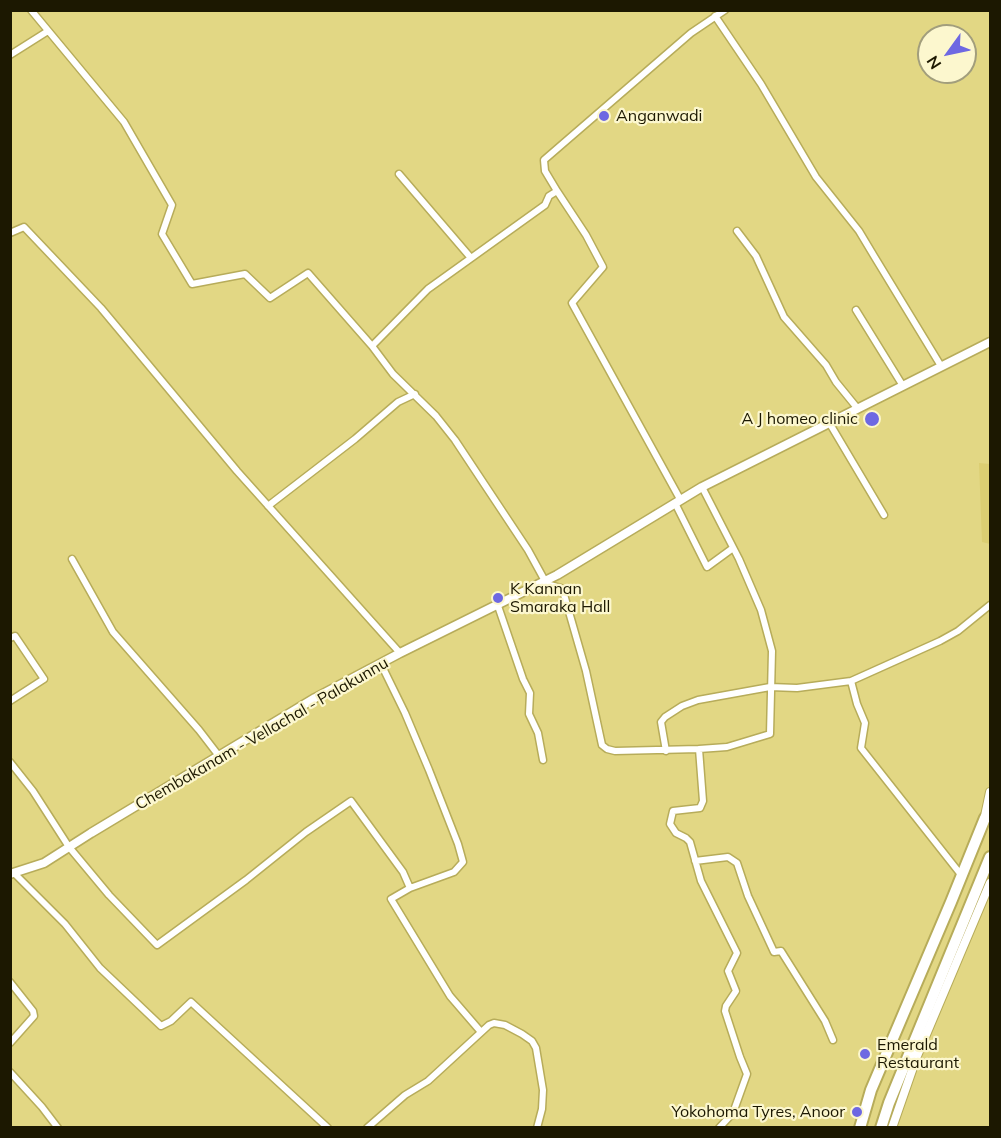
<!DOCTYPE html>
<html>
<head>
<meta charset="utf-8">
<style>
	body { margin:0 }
	#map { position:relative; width:1001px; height:1138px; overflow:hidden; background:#e2d784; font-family:Mulish,sans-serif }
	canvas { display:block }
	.frame { position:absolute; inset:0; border:12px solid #1c1801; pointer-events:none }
	.north { position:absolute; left:917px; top:24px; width:60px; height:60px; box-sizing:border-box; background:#fcf7ce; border:2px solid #a29e7c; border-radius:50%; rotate:237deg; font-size:16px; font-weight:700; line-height:24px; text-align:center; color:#1c1801 }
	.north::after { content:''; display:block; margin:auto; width:21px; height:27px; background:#6e68e2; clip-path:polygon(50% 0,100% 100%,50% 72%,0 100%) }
</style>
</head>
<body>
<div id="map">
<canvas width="1001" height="1138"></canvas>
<div class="frame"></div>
<div class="north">N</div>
</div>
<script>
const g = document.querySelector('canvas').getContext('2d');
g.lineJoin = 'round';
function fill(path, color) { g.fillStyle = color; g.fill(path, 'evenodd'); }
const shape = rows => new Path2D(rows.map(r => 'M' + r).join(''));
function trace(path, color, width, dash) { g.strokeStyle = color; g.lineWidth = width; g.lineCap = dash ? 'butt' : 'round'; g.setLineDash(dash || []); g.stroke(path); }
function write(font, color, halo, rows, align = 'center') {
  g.font = font + ' Mulish,sans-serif'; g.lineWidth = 4.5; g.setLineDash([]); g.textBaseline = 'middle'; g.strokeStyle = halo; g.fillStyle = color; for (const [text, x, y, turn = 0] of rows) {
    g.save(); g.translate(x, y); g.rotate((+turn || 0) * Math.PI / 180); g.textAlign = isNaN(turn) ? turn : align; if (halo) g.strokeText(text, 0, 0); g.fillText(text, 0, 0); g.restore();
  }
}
fill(shape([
	[979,463,990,464,990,544,982,542]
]), '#dbce72');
const minor = shape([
	[31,10,124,122,172,205,162,234,192,284,245,274,270,298,308,273,372,346],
	[715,16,761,84,816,177,859,231,874,256,941,366],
	[10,55,48,31],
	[399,174,471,258],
	[557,191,586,235,603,267,572,303,680,499],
	[737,231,756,256,784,317,826,365,836,382,858,409],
	[10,233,24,227,101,308,237,471,400,653],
	[856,310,903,386],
	[830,424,884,515],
	[702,487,739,559,761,610,772,651,770,734,727,747,699,749,703,801,700,808,673,811,670,824,676,833,686,838,690,842,701,881,737,953,728,971,736,991,726,1006,725,1011,740,1057,747,1074,733,1113,719,1128],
	[675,503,707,567,733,548],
	[268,506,355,439,398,402,415,394],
	[72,559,113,632,199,730,219,756],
	[498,606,523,679,530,693,529,714,538,733,543,760],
	[10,638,15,636,44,679,10,701],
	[381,664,405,713,429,770,458,844,463,862,454,872,410,888],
	[851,681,857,704,865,723,861,748,962,876],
	[699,749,615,751,607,749,602,745,586,671,563,591,561,588,550,585,545,581,528,550,455,440,436,416,393,374,372,346,428,289,545,205,549,196,557,191,545,171,544,160,691,33,725,10],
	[666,751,661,722,665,717,682,706,698,700,770,687,797,688,851,681,940,641,958,631,990,605],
	[10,762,33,791,69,847,109,895,157,945,246,880,306,832,351,801,403,872,410,888,391,899,450,996,481,1032],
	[695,861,728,857,737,863,748,896,774,952,781,951,825,1021,833,1040],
	[14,873,65,924,100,968,161,1026,171,1021,191,1002,328,1128],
	[10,982,33,1011,34,1016,10,1043],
	[10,1072,42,1107,58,1128],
	[367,1128,405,1095,428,1081,489,1025,494,1023,505,1025,522,1034,532,1041,536,1048,543,1090,542,1109,537,1128]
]);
const tertiary = shape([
	[985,816,990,792],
	[892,1128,917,1056,990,883]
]);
const secondary = shape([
	[10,874,44,863,91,833,315,698,400,653,557,575,702,487,990,342]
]);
const trunk = shape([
	[860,1128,871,1090,951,902,985,818,990,812],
	[881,1128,889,1103,990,857]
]);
trace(minor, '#b7ac5a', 9);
trace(tertiary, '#b7ac5a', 10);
trace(secondary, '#b7ac5a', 11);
trace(trunk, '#b7ac5a', 14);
trace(minor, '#fff', 6);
trace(tertiary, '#fff', 8);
trace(secondary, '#fff', 8);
trace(trunk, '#fff', 10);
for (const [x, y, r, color] of [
	[604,116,6,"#6e68e2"],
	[872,419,8,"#6e68e2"],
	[498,598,6,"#6e68e2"],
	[865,1054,6,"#6e68e2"],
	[857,1112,6,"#6e68e2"]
]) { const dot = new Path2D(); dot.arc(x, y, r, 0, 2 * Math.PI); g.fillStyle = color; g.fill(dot); trace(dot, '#fcf7ce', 2); }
write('16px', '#1c1801', '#fcf7ce', [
	["Anganwadi",616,116],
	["A J homeo clinic",858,419,"right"],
	["K Kannan",510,589],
	["Smaraka Hall",510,607],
	["Emerald",877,1045],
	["Restaurant",877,1063],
	["Yokohoma Tyres, Anoor",845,1112,"right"]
], 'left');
write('16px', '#1c1801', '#fcf7ce', [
	["Chembakanam - Vellachal - Palakunnu",262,734,-30]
]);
</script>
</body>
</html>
